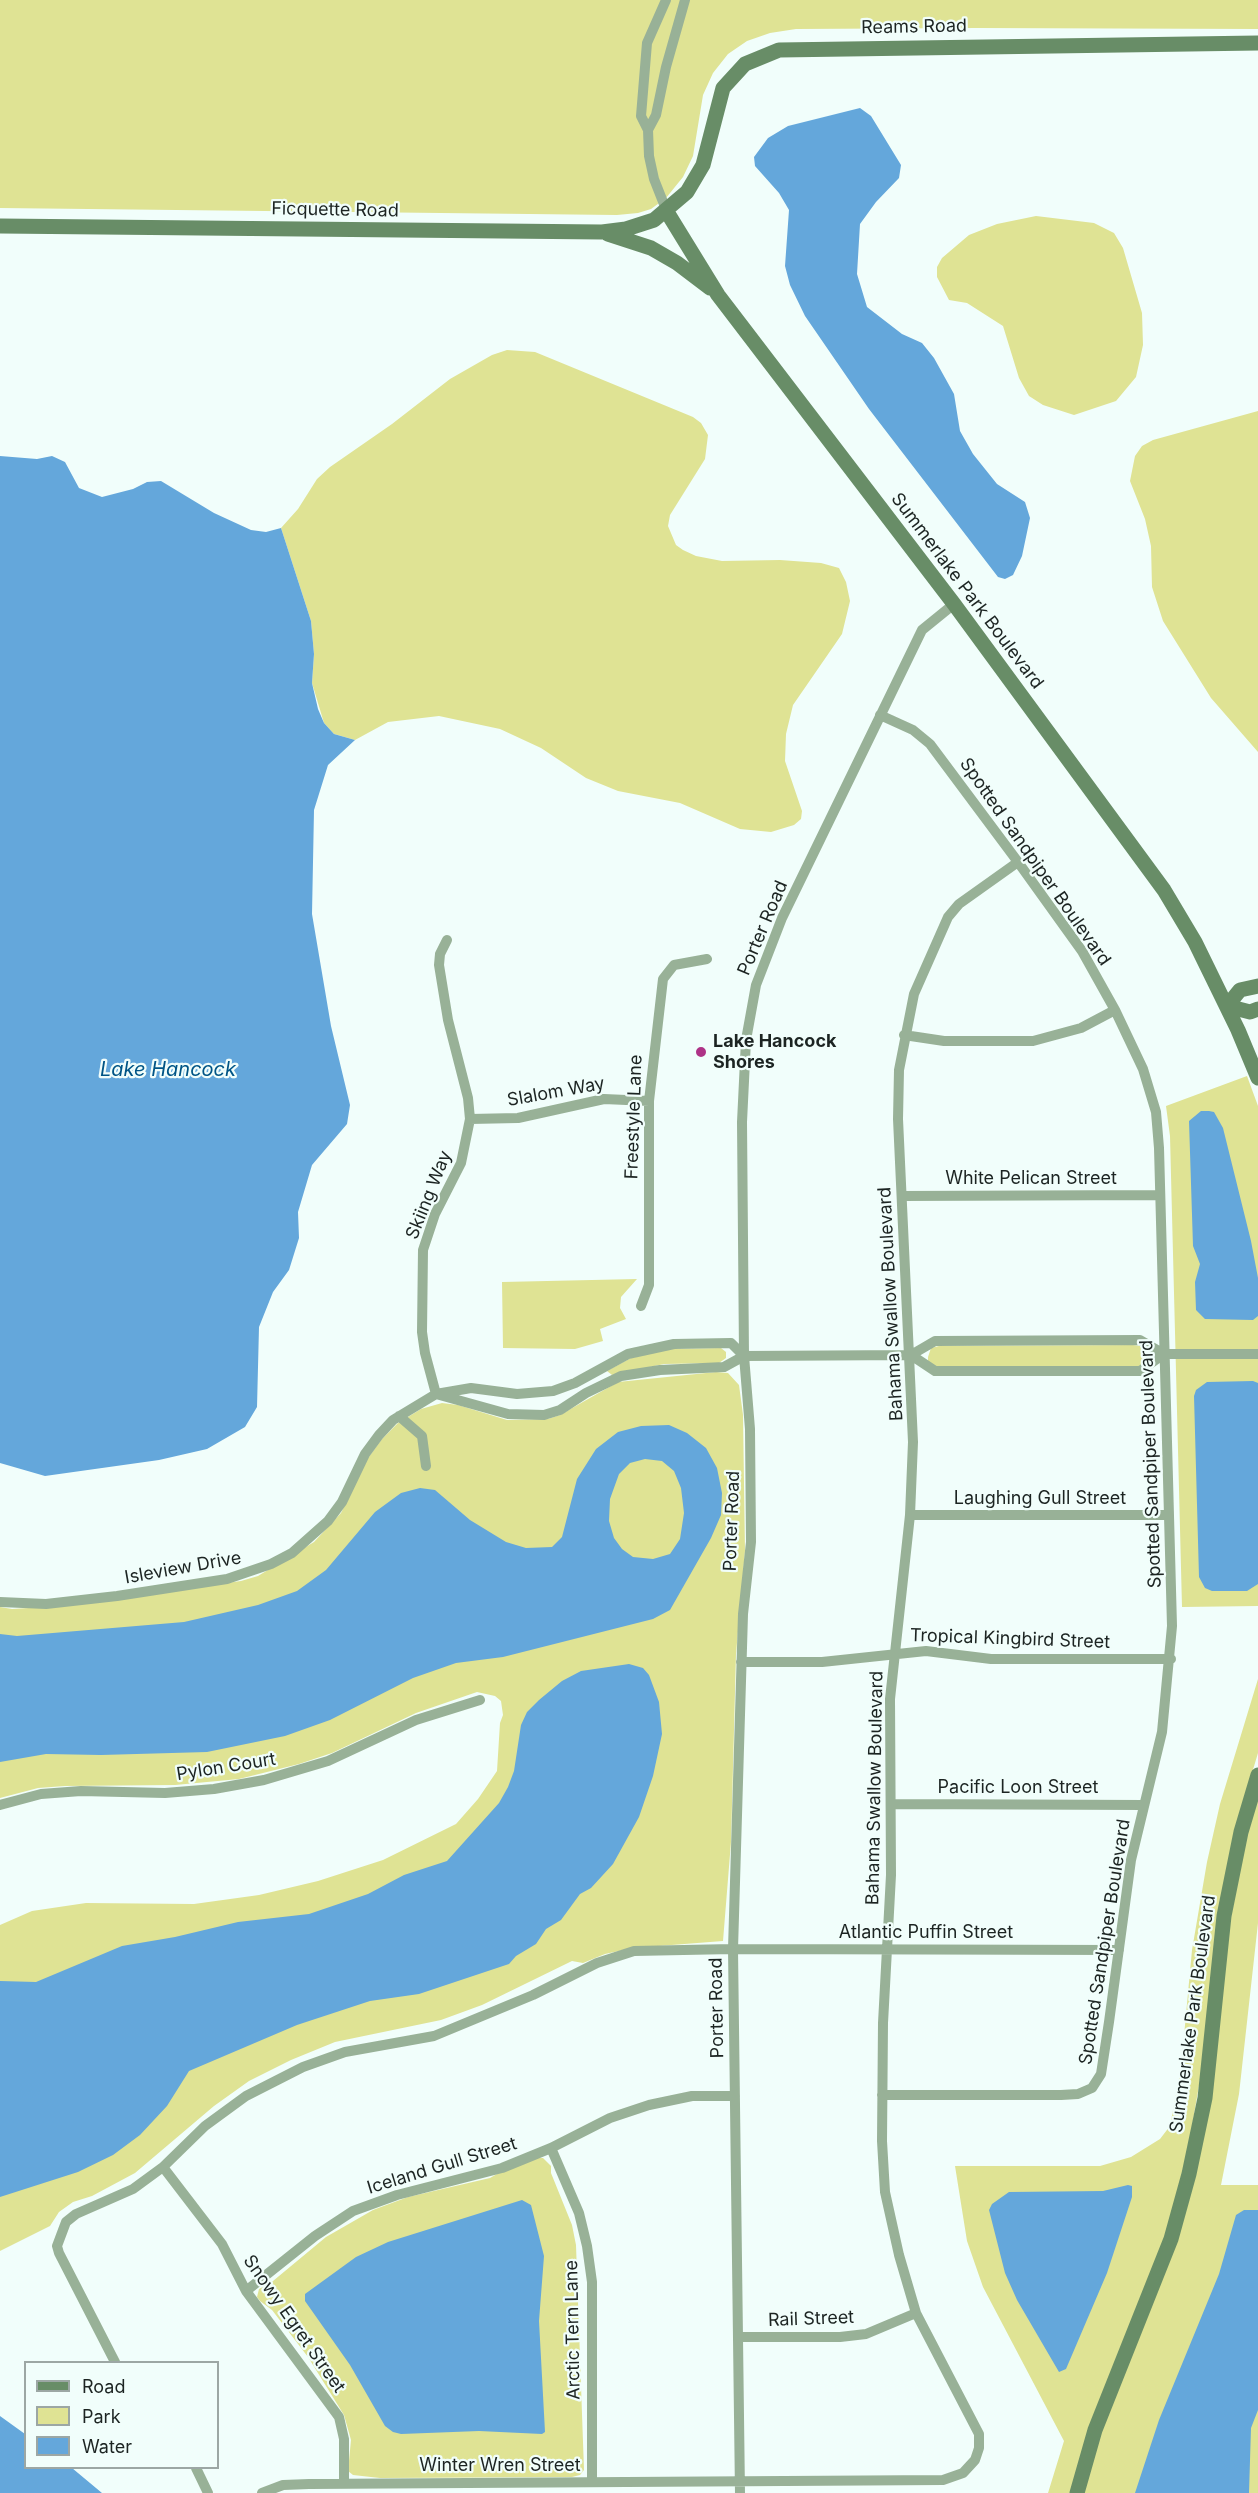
<!DOCTYPE html>
<html>
<head>
<meta charset="utf-8">
<style>
	body { margin:0 }
	#map { position:relative; width:1258px; height:2493px; overflow:hidden; background:#f1fefb; font-family:Inter,sans-serif }
	canvas { display:block }
	.legend { position:absolute; left:24px; top:2361px; width:195px; height:108px; box-sizing:border-box; background:#f1fefb; border:2px solid #9ca7a4; margin:0; padding:8px 10px; list-style:none; font-size:18px; color:#1c2422 }
	.legend li { display:flex; align-items:center; gap:12px; height:30px }
	.legend b { width:30px; border:2px solid #9ca7a4 }
</style>
</head>
<body>
<div id="map">
<canvas width="1258" height="2493"></canvas>
<ul class="legend">
<li><b style="height:8px;background:#688d67"></b>Road</li>
<li><b style="height:16px;background:#dfe394"></b>Park</li>
<li><b style="height:16px;background:#64a7db"></b>Water</li>
</ul>
</div>
<script>
const g = document.querySelector('canvas').getContext('2d');
g.lineJoin = 'round';
function fill(path, color) { g.fillStyle = color; g.fill(path, 'evenodd'); }
const shape = rows => new Path2D(rows.map(r => 'M' + r).join(''));
function trace(path, color, width, dash) { g.strokeStyle = color; g.lineWidth = width; g.lineCap = dash ? 'butt' : 'round'; g.setLineDash(dash || []); g.stroke(path); }
function write(font, color, halo, rows, align = 'center') {
  g.font = font + ' Inter,sans-serif'; g.lineWidth = 4.5; g.setLineDash([]); g.textBaseline = 'middle'; g.strokeStyle = halo; g.fillStyle = color; for (const [text, x, y, turn = 0] of rows) {
    g.save(); g.translate(x, y); g.rotate((+turn || 0) * Math.PI / 180); g.textAlign = isNaN(turn) ? turn : align; if (halo) g.strokeText(text, 0, 0); g.fillText(text, 0, 0); g.restore();
  }
}
fill(shape([
	[0,0,1258,0,1258,29,977,28,796,29,770,33,747,41,728,54,713,73,703,95,693,156,683,177,666,198,651,209,638,213,617,215,0,208],
	[1036,216,1094,223,1114,233,1123,248,1142,313,1143,345,1136,377,1116,401,1074,415,1043,405,1029,396,1019,378,1003,326,967,303,949,300,937,277,937,267,942,258,969,235,997,224],
	[507,350,535,352,693,417,701,423,708,435,705,459,670,515,668,526,676,545,683,550,696,556,722,561,780,560,821,563,839,568,846,582,850,601,842,634,793,705,786,734,785,761,802,811,801,819,794,825,771,832,740,829,680,803,618,791,586,778,541,748,500,729,439,716,388,722,355,740,334,734,324,723,312,683,314,654,311,621,281,528,298,509,317,479,330,467,392,424,450,379,492,355],
	[1258,411,1258,752,1211,698,1163,621,1152,587,1151,546,1145,519,1130,481,1135,456,1142,446,1153,440],
	[1247,1076,1258,1106,1258,1606,1182,1607,1170,1136,1166,1106],
	[637,1279,621,1297,620,1308,626,1319,600,1329,603,1341,575,1349,503,1348,502,1282],
	[1133,1345,1140,1346,1146,1353,1145,1362,1139,1366,937,1368,928,1361,928,1357,931,1348,939,1346],
	[721,1348,726,1352,726,1358,719,1363,664,1364,612,1375,607,1371,631,1358,671,1349],
	[716,1372,728,1373,739,1385,743,1415,745,1551,736,1654,731,1842,723,1941,633,1948,605,1954,583,1963,572,1961,482,2005,441,2020,335,2042,291,2060,249,2081,214,2106,135,2173,92,2196,73,2202,59,2212,50,2226,0,2251,0,1925,32,1911,86,1903,194,1904,259,1895,318,1881,383,1860,456,1824,478,1799,497,1771,500,1723,503,1715,501,1701,495,1696,477,1692,416,1713,332,1753,299,1764,239,1779,175,1785,65,1786,38,1788,0,1798,0,1607,12,1609,61,1606,241,1581,258,1576,314,1542,341,1513,368,1458,382,1439,398,1423,421,1409,442,1403,458,1405,507,1420,548,1419,560,1415,618,1382],
	[1258,1679,1258,1753,1252,1773,1188,2150,1165,2237,1070,2493,1048,2493,1064,2441,983,2287,967,2241,955,2166,1100,2166,1131,2157,1160,2139,1170,2126,1181,2068,1192,1950,1207,1862,1220,1804],
	[1258,1775,1258,1923,1239,2094,1221,2185,1258,2185,1258,2493,1077,2493,1189,2174,1214,2006],
	[537,2158,543,2158,551,2166,551,2173,572,2225,576,2245,584,2470,580,2475,572,2477,380,2478,353,2475,348,2471,351,2440,344,2415,308,2357,272,2310,260,2301,257,2297,259,2289,273,2281,326,2237,373,2210,408,2197,490,2178,509,2167]
]), '#dfe394');
fill(shape([
	[860,108,871,116,901,165,899,178,876,202,860,224,857,274,867,307,902,334,922,343,934,358,954,394,960,431,973,454,997,484,1025,502,1030,518,1022,556,1013,575,1005,579,998,577,869,409,805,316,790,285,785,266,789,210,779,193,755,166,754,157,768,138,788,126],
	[0,456,37,459,52,456,65,462,79,488,102,497,133,489,147,482,161,481,214,513,251,530,266,532,281,528,311,621,314,654,312,683,318,709,324,723,334,734,355,740,328,765,314,810,312,914,331,1026,350,1105,347,1124,312,1165,298,1212,299,1238,289,1270,273,1292,259,1327,257,1407,245,1427,207,1449,159,1460,45,1476,0,1463],
	[1209,1111,1214,1112,1223,1128,1251,1241,1258,1278,1258,1316,1253,1320,1205,1319,1196,1310,1195,1282,1200,1264,1193,1246,1189,1121,1201,1111],
	[1253,1381,1258,1383,1258,1584,1247,1591,1212,1591,1205,1588,1199,1577,1194,1396,1196,1390,1207,1382],
	[669,1425,687,1433,706,1448,717,1468,722,1493,721,1515,711,1538,670,1610,653,1619,503,1657,456,1663,413,1678,330,1720,285,1736,207,1752,101,1755,46,1754,0,1762,0,1634,17,1636,184,1622,258,1605,297,1591,326,1570,375,1512,401,1493,420,1488,435,1490,470,1520,506,1542,526,1548,552,1547,562,1537,577,1479,596,1449,618,1432,641,1426],
	[645,1459,662,1461,674,1471,681,1488,684,1513,680,1539,670,1554,653,1559,633,1557,622,1549,614,1538,609,1521,610,1499,619,1474,630,1463],
	[629,1664,643,1668,649,1675,659,1702,662,1734,653,1776,639,1817,613,1864,591,1888,580,1894,561,1920,546,1929,536,1944,516,1956,509,1964,419,1994,370,2001,297,2025,189,2071,167,2106,140,2135,113,2155,78,2172,0,2197,0,1981,36,1982,122,1946,175,1937,238,1922,309,1914,368,1894,404,1875,447,1861,499,1803,508,1787,514,1771,521,1725,527,1712,539,1700,562,1681,581,1671],
	[1128,2185,1132,2186,1132,2197,1107,2273,1066,2369,1059,2372,1017,2300,1005,2273,989,2210,992,2204,1009,2192,1103,2191],
	[522,2200,531,2205,544,2256,539,2321,545,2432,542,2434,479,2431,401,2434,393,2432,385,2426,350,2365,305,2301,305,2294,356,2257,388,2242],
	[1244,2210,1258,2210,1258,2410,1251,2428,1249,2493,1135,2493,1159,2420,1219,2274,1236,2215],
	[0,2416,25,2434,26,2468,72,2468,102,2493,0,2493]
]), '#64a7db');
trace(shape([
	[666,0,647,43,641,116,648,130,649,156,654,179,667,212],
	[648,130,656,115,666,67,685,0],
	[880,715,913,730,930,744,1018,862,1082,951,1115,1010,1143,1069,1156,1112,1159,1148,1172,1626,1162,1732,1131,1860,1109,2022,1101,2074,1092,2088,1078,2094,1061,2095,882,2095],
	[904,1035,944,1041,1033,1041,1081,1028,1115,1010],
	[470,1119,518,1118,604,1099,649,1101],
	[902,1196,1160,1195],
	[641,1306,649,1285,649,1101,663,979,674,965,707,959],
	[911,1355,935,1371,1140,1371,1164,1354],
	[436,1394,508,1414,544,1415,560,1410,586,1393,621,1376,660,1370,724,1367,744,1356,911,1355,935,1341,1140,1340,1164,1354,1258,1354],
	[436,1394,425,1353,422,1332,423,1250,435,1214,461,1163,470,1119,468,1098,448,1020,439,965,440,954,447,940],
	[399,1416,422,1436,426,1466],
	[910,1515,1169,1515],
	[0,1602,46,1604,117,1596,227,1579,271,1564,292,1553,328,1521,342,1502,365,1454,379,1435,393,1420,436,1394,471,1388,517,1394,553,1391,575,1383,628,1354,674,1344,731,1343,744,1356],
	[741,1662,822,1662,926,1651,991,1659,1171,1659],
	[891,1804,1144,1805],
	[0,1805,41,1794,81,1791,165,1793,214,1789,264,1780,328,1761,416,1720,480,1700],
	[551,2148,579,2213,587,2246,592,2282,592,2481],
	[163,2167,222,2244,246,2291,339,2417,344,2439,344,2483],
	[246,2291,315,2236,353,2211,397,2195,502,2168,551,2148,610,2118,649,2105,692,2096,735,2096],
	[738,2337,840,2337,866,2334,916,2313],
	[115,2362,59,2253,57,2246,66,2222,76,2214,133,2189,163,2167,205,2126,246,2096,303,2067,345,2052,434,2036,533,1995,597,1963,634,1951,733,1949,1119,1950],
	[196,2468,208,2493],
	[262,2493,283,2485,309,2484,943,2480,963,2473,975,2460,979,2448,979,2434,916,2313,899,2255,885,2192,882,2141,883,2023,891,1875,890,1699,910,1515,913,1442,898,1119,899,1070,914,994,948,917,959,904,1018,862],
	[740,2493,733,1949,743,1614,751,1542,750,1429,744,1356,742,1122,746,1040,756,985,782,918,922,630,954,604]
]), '#98b197', 10);
trace(shape([
	[667,212,718,295,954,604,1164,890,1195,942,1238,1030,1258,1078],
	[0,226,602,232,626,229,654,220,687,192,703,165,723,88,745,64,779,50,1258,43],
	[608,234,651,248,677,263,710,288],
	[1227,1006,1240,990,1258,986],
	[1227,1006,1250,1012,1258,1009],
	[1077,2493,1095,2430,1171,2239,1189,2174,1205,2098,1224,1916,1241,1832,1258,1775]
]), '#688d67', 15);
for (const [x, y, r, color] of [
	[701,1052,6,"#ae3387"]
]) { const dot = new Path2D(); dot.arc(x, y, r, 0, 2 * Math.PI); g.fillStyle = color; g.fill(dot); trace(dot, '#f1fefb', 2); }
write('18px', '#1c2422', '#f1fefb', [
	["Reams Road",914,27,-1],
	["Ficquette Road",335,210,1],
	["Summerlake Park Boulevard",967,591,53],
	["Spotted Sandpiper Boulevard",1035,862,55],
	["Porter Road",763,928,-67],
	["Slalom Way",556,1092,-10],
	["Freestyle Lane",634,1117,-88],
	["White Pelican Street",1031,1179],
	["Skiing Way",429,1195,-68],
	["Bahama Swallow Boulevard",891,1304,-93],
	["Spotted Sandpiper Boulevard",1151,1464,-92],
	["Laughing Gull Street",1040,1499],
	["Porter Road",732,1521,-88],
	["Isleview Drive",183,1568,-10],
	["Tropical Kingbird Street",1010,1639,2],
	["Pylon Court",226,1767,-9],
	["Bahama Swallow Boulevard",875,1788,-89],
	["Pacific Loon Street",1018,1788],
	["Atlantic Puffin Street",926,1933],
	["Spotted Sandpiper Boulevard",1105,1942,-81],
	["Porter Road",717,2008,-91],
	["Summerlake Park Boulevard",1193,2014,-82],
	["Iceland Gull Street",442,2166,-17],
	["Rail Street",811,2319,-2],
	["Snowy Egret Street",294,2324,55],
	["Arctic Tern Lane",573,2330,-91],
	["Winter Wren Street",500,2466]
]);
write('bold 18px', '#1c2422', '#f1fefb', [
	["Lake Hancock",713,1042],
	["Shores",713,1063]
], 'left');
write('italic 20px', '#005586', '#f1fefb', [
	["Lake Hancock",168,1070]
]);
</script>
</body>
</html>
